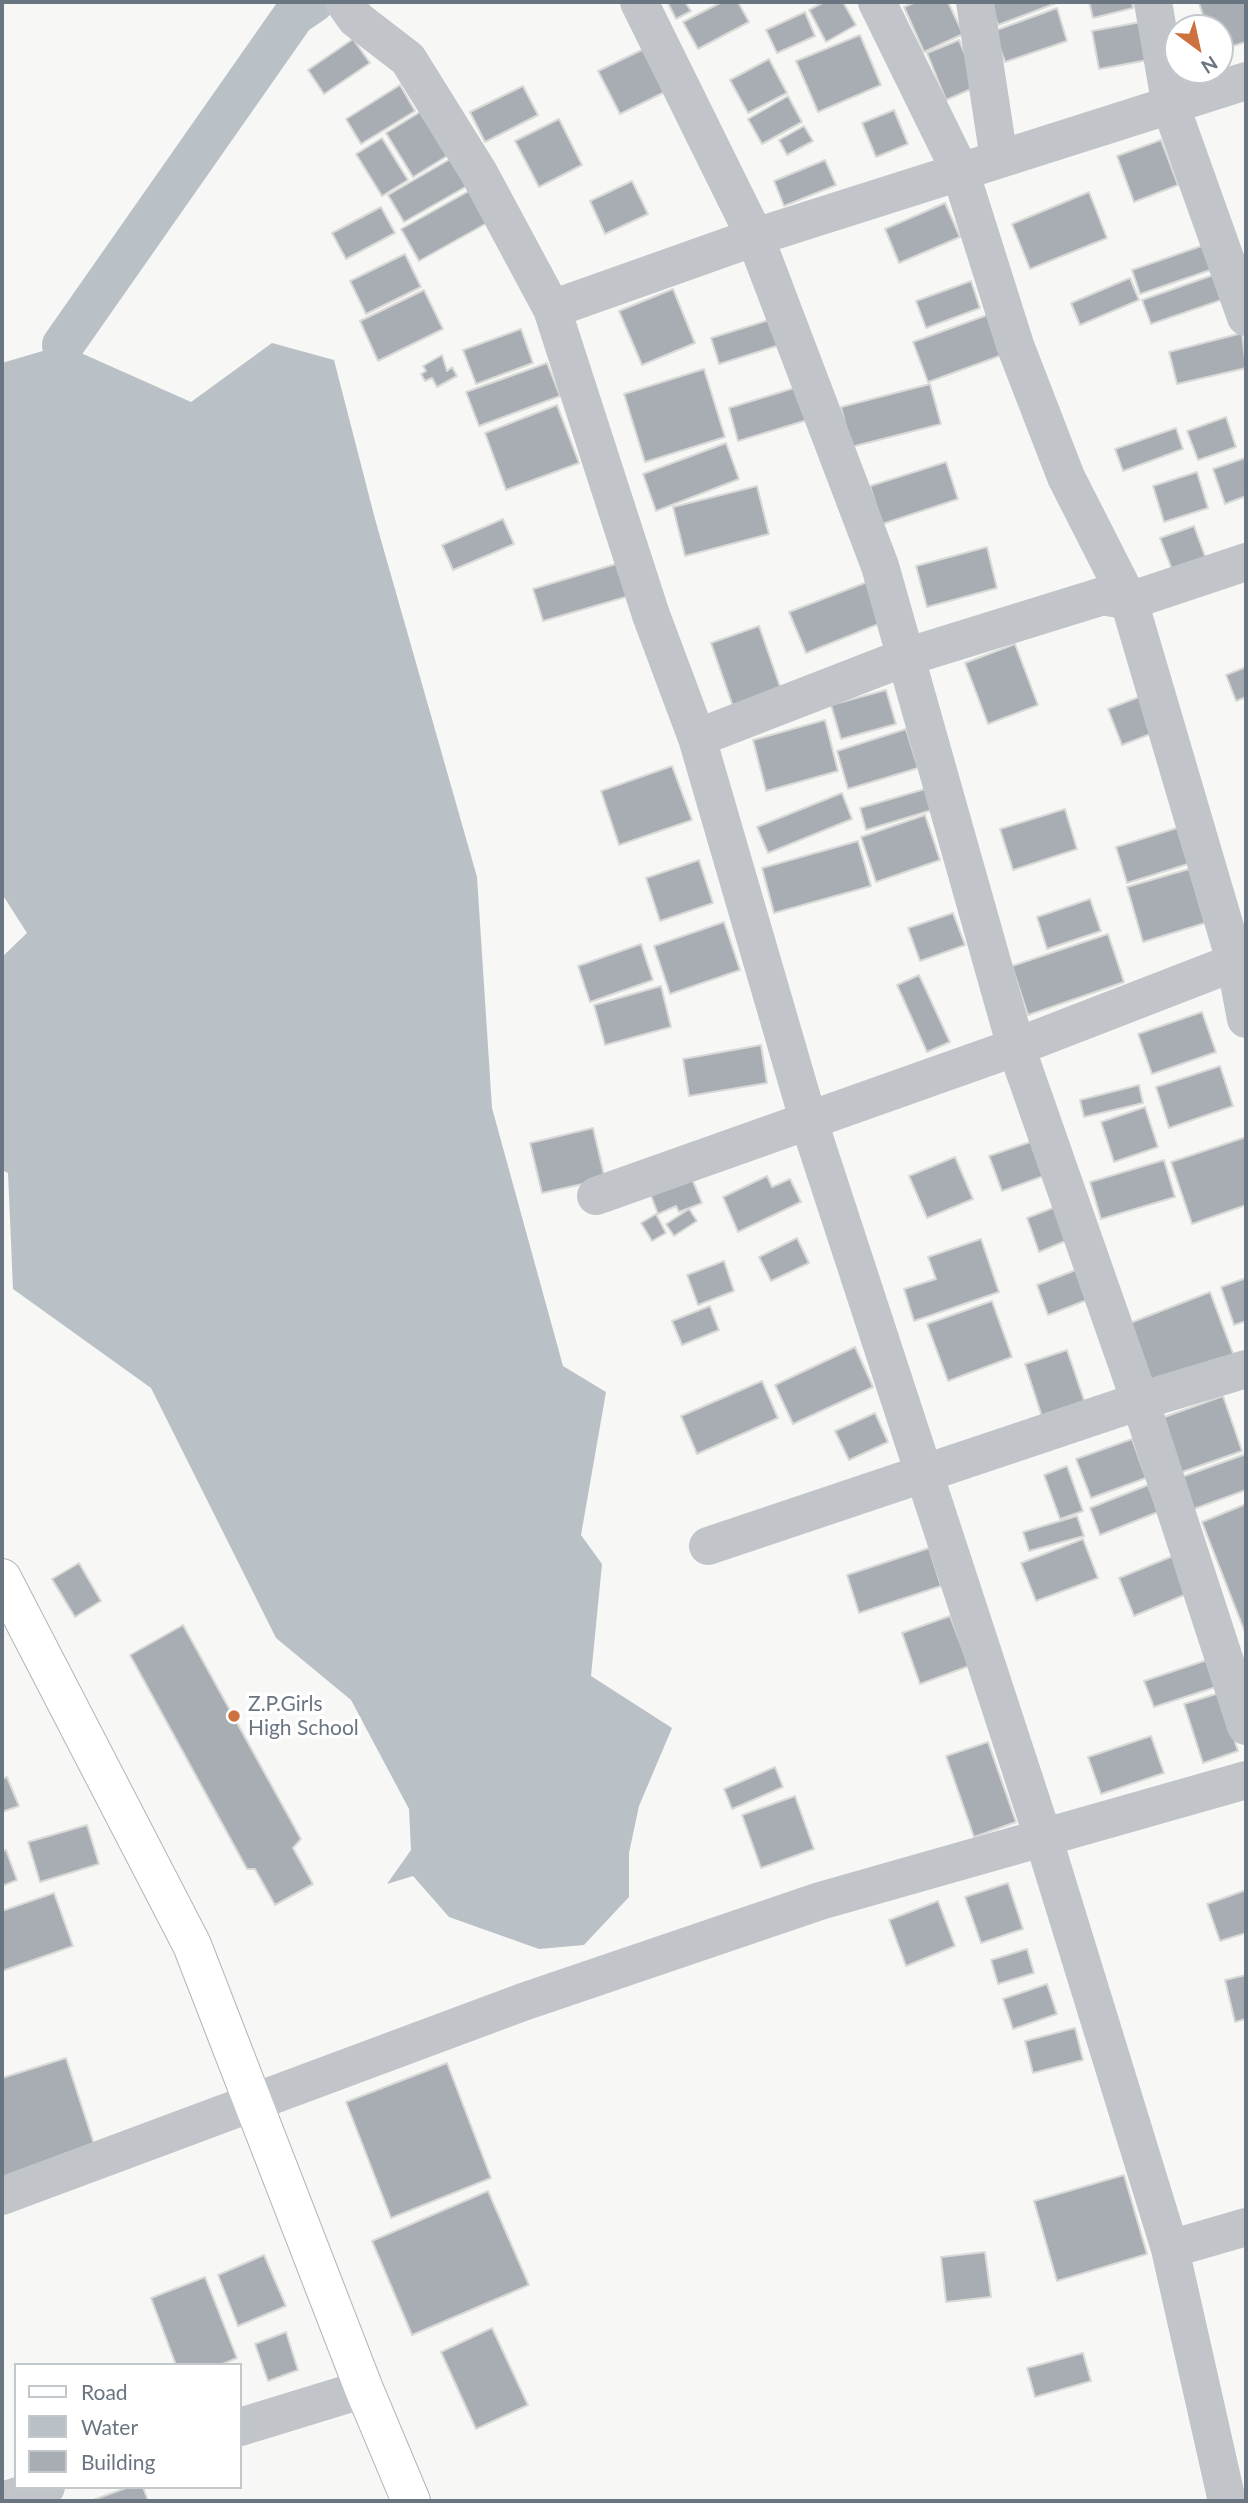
<!DOCTYPE html>
<html>
<head>
<meta charset="utf-8">
<style>
	body { margin:0 }
	#map { position:relative; width:1248px; height:2503px; overflow:hidden; background:#f7f7f5; font-family:Lato,sans-serif }
	canvas { display:block }
	.frame { position:absolute; inset:0; border:4px solid #6a7582; pointer-events:none }
	.legend { position:absolute; left:14px; top:2363px; width:228px; height:126px; box-sizing:border-box; background:#fff; border:2px solid #c3c8cd; margin:0; padding:9px 12px; list-style:none; font-size:21px; color:#6a7582 }
	.legend li { display:flex; align-items:center; gap:14px; height:35px }
	.legend b { width:35px; border:2px solid #c3c8cd }
	.north { position:absolute; left:1164px; top:14px; width:70px; height:70px; box-sizing:border-box; background:#fff; border:2px solid #c3c8cd; border-radius:50%; rotate:147deg; font-size:19px; font-weight:700; line-height:28px; text-align:center; color:#6a7582 }
	.north::after { content:''; display:block; margin:auto; width:24px; height:32px; background:#cd713f; clip-path:polygon(50% 0,100% 100%,50% 72%,0 100%) }
</style>
</head>
<body>
<div id="map">
<canvas width="1248" height="2503"></canvas>
<div class="frame"></div>
<ul class="legend">
<li><b style="height:9px;background:#fff"></b>Road</li>
<li><b style="height:19px;background:#b9c1c7"></b>Water</li>
<li><b style="height:19px;background:#a7adb3"></b>Building</li>
</ul>
<div class="north">N</div>
</div>
<script>
const g = document.querySelector('canvas').getContext('2d');
g.lineJoin = 'round';
function fill(path, color) { g.fillStyle = color; g.fill(path, 'evenodd'); }
const shape = rows => new Path2D(rows.map(r => 'M' + r).join(''));
function trace(path, color, width, dash) { g.strokeStyle = color; g.lineWidth = width; g.lineCap = dash ? 'butt' : 'round'; g.setLineDash(dash || []); g.stroke(path); }
function write(font, color, halo, rows, align = 'center') {
  g.font = font + ' Lato,sans-serif'; g.lineWidth = 7; g.setLineDash([]); g.textBaseline = 'middle'; g.strokeStyle = halo; g.fillStyle = color; for (const [text, x, y, turn = 0] of rows) {
    g.save(); g.translate(x, y); g.rotate((+turn || 0) * Math.PI / 180); g.textAlign = isNaN(turn) ? turn : align; if (halo) g.strokeText(text, 0, 0); g.fillText(text, 0, 0); g.restore();
  }
}
fill(shape([
	[272,343,334,360,375,519,477,877,492,1108,563,1366,606,1392,581,1535,602,1564,591,1676,672,1728,639,1806,629,1853,629,1897,584,1945,539,1949,449,1917,413,1876,387,1884,411,1850,409,1809,351,1700,276,1638,151,1388,13,1289,8,1173,2,1170,2,957,27,933,2,894,2,363,63,345,191,402]
]), '#b9c1c7');
trace(shape([
	[63,345,294,15,313,2]
]), '#b9c1c7', 42);
const building = shape([
	[672,2,685,2,691,11,676,19,668,3,672,2],
	[722,2,738,2,749,22,698,49,683,22,722,2],
	[824,2,843,2,856,25,826,42,809,10,824,2],
	[916,2,948,2,963,34,924,52,904,7,916,2],
	[990,2,1059,2,998,25,990,2],
	[1089,2,1132,2,1133,8,1093,18,1089,2],
	[1246,2,1246,42,1220,50,1220,28,1207,28,1199,3,1246,2],
	[1057,8,1067,41,1005,62,994,31,1057,8],
	[805,12,815,36,777,53,766,30,805,12],
	[1141,22,1148,60,1099,69,1092,31,1141,22],
	[860,35,881,85,818,112,796,61,860,35],
	[353,39,370,63,324,94,308,70,353,39],
	[959,40,978,86,946,100,927,53,959,40],
	[648,47,669,90,620,114,598,71,648,47],
	[769,59,787,93,748,113,730,80,769,59],
	[400,85,415,111,361,144,346,119,400,85],
	[523,86,538,115,485,142,470,112,523,86],
	[788,96,802,122,762,144,748,119,788,96],
	[894,110,908,144,876,157,862,123,894,110],
	[420,112,447,156,413,177,386,133,420,112],
	[559,119,582,165,539,187,515,141,559,119],
	[804,126,813,141,787,155,779,140,804,126],
	[382,138,408,180,382,196,356,154,382,138],
	[1161,140,1178,185,1134,202,1117,156,1161,140],
	[452,158,467,186,404,222,388,195,452,158],
	[825,160,836,185,784,206,774,181,825,160],
	[632,181,648,214,605,234,590,201,632,181],
	[469,191,487,223,419,261,401,229,469,191],
	[1089,192,1107,238,1030,269,1012,224,1089,192],
	[945,203,960,237,899,263,885,229,945,203],
	[381,207,395,233,346,259,332,233,381,207],
	[1210,243,1219,267,1140,294,1132,270,1210,243],
	[405,254,421,287,366,314,350,281,405,254],
	[1222,272,1230,297,1151,324,1142,300,1222,272],
	[1130,278,1139,300,1080,325,1071,303,1130,278],
	[971,281,980,308,926,328,916,301,971,281],
	[673,289,695,343,642,365,619,311,673,289],
	[424,290,443,329,378,361,360,321,424,290],
	[990,314,1005,354,928,382,913,342,990,314],
	[772,319,780,345,719,364,711,338,772,319],
	[521,329,533,363,476,384,463,350,521,329],
	[1242,333,1246,368,1177,384,1169,352,1242,333],
	[442,355,447,371,452,367,457,376,437,387,432,378,425,381,421,374,426,371,423,366,442,355],
	[547,363,560,396,479,426,466,392,547,363],
	[704,369,725,437,645,462,624,394,704,369],
	[930,384,941,424,851,447,841,407,930,384],
	[804,385,814,418,738,441,729,408,804,385],
	[557,405,579,463,506,490,485,433,557,405],
	[1226,417,1236,447,1198,460,1187,431,1226,417],
	[1176,428,1183,449,1123,471,1115,449,1176,428],
	[726,443,739,479,656,511,643,474,726,443],
	[1245,458,1246,496,1225,504,1213,469,1245,458],
	[946,462,958,499,882,524,870,486,946,462],
	[1197,472,1208,508,1164,522,1153,486,1197,472],
	[757,486,769,534,685,556,673,507,757,486],
	[503,519,514,544,453,570,442,545,503,519],
	[1194,526,1209,567,1176,580,1160,538,1194,526],
	[987,547,997,588,927,607,916,566,987,547],
	[619,563,629,596,543,621,533,589,619,563],
	[870,581,886,621,806,653,789,612,870,581],
	[759,626,784,698,736,715,711,643,759,626],
	[1015,644,1038,705,988,724,965,663,1015,644],
	[1246,667,1246,697,1236,701,1226,675,1246,667],
	[886,690,896,724,841,739,831,705,886,690],
	[1139,697,1153,733,1122,745,1108,709,1139,697],
	[825,720,838,771,766,791,753,740,825,720],
	[906,729,918,768,848,789,837,751,906,729],
	[672,766,692,820,619,845,601,791,672,766],
	[925,789,932,810,866,830,860,808,925,789],
	[842,793,852,819,768,853,757,827,842,793],
	[1065,809,1077,849,1013,870,1000,829,1065,809],
	[925,815,940,860,876,882,861,837,925,815],
	[1177,828,1188,864,1127,883,1116,847,1177,828],
	[858,841,871,886,774,913,762,868,858,841],
	[699,860,713,903,660,921,646,878,699,860],
	[1189,869,1205,923,1143,942,1127,887,1189,869],
	[1090,899,1101,931,1047,949,1037,917,1090,899],
	[953,913,965,945,920,961,908,928,953,913],
	[724,922,740,970,670,994,654,946,724,922],
	[1108,934,1124,982,1028,1015,1012,966,1108,934],
	[641,944,653,980,590,1002,578,966,641,944],
	[919,975,950,1042,927,1052,897,985,919,975],
	[661,986,671,1027,605,1045,594,1005,661,986],
	[1202,1012,1216,1052,1152,1074,1138,1034,1202,1012],
	[761,1045,767,1083,689,1096,683,1059,761,1045],
	[1220,1066,1233,1106,1169,1128,1156,1087,1220,1066],
	[1139,1085,1143,1103,1084,1117,1080,1100,1139,1085],
	[1145,1107,1158,1147,1114,1162,1101,1122,1145,1107],
	[593,1128,605,1179,542,1193,530,1143,593,1128],
	[1246,1137,1246,1205,1192,1224,1171,1162,1246,1137],
	[1039,1139,1052,1173,1002,1191,989,1156,1039,1139],
	[955,1157,973,1199,927,1218,909,1176,955,1157],
	[1164,1160,1175,1197,1101,1219,1090,1182,1164,1160],
	[688,1169,702,1203,679,1212,676,1206,658,1214,647,1185,688,1169],
	[767,1176,772,1187,790,1179,801,1202,738,1232,723,1197,767,1176],
	[1058,1206,1070,1239,1039,1252,1027,1218,1058,1206],
	[689,1209,697,1221,674,1236,666,1224,689,1209],
	[656,1214,666,1233,652,1241,641,1223,656,1214],
	[797,1238,809,1263,771,1281,759,1257,797,1238],
	[981,1239,999,1292,914,1321,904,1289,936,1279,928,1257,981,1239],
	[724,1261,734,1291,698,1305,687,1275,724,1261],
	[1081,1268,1092,1298,1048,1315,1037,1285,1081,1268],
	[1246,1278,1246,1321,1234,1325,1221,1287,1246,1278],
	[1210,1292,1234,1356,1149,1389,1125,1325,1210,1292],
	[992,1301,1012,1357,948,1381,927,1324,992,1301],
	[710,1306,719,1330,682,1345,672,1321,710,1306],
	[855,1347,873,1387,793,1424,775,1385,855,1347],
	[1067,1350,1088,1412,1045,1426,1025,1364,1067,1350],
	[762,1381,778,1418,697,1454,681,1416,762,1381],
	[1223,1396,1242,1451,1179,1473,1159,1419,1223,1396],
	[875,1413,888,1442,849,1460,835,1431,875,1413],
	[1132,1439,1146,1478,1091,1498,1076,1459,1132,1439],
	[1246,1454,1246,1490,1191,1510,1179,1478,1246,1454],
	[1067,1466,1083,1511,1060,1519,1044,1475,1067,1466],
	[1148,1485,1158,1512,1100,1535,1090,1508,1148,1485],
	[1246,1504,1246,1635,1202,1522,1246,1504],
	[1077,1516,1084,1536,1029,1551,1023,1532,1077,1516],
	[1083,1539,1098,1578,1036,1601,1021,1563,1083,1539],
	[929,1548,941,1586,859,1613,847,1575,929,1548],
	[1173,1556,1189,1593,1134,1616,1119,1578,1173,1556],
	[79,1563,101,1601,75,1617,52,1579,79,1563],
	[950,1616,969,1666,920,1684,902,1633,950,1616],
	[183,1625,301,1839,293,1848,313,1884,275,1905,255,1869,247,1869,130,1655,183,1625],
	[1213,1658,1222,1685,1154,1707,1144,1681,1213,1658],
	[1219,1693,1238,1751,1203,1763,1184,1704,1219,1693],
	[1151,1736,1164,1773,1101,1794,1088,1757,1151,1736],
	[988,1742,1016,1822,974,1837,946,1756,988,1742],
	[775,1767,783,1787,732,1809,724,1789,775,1767],
	[7,1777,19,1806,2,1812,2,1779,7,1777],
	[795,1796,814,1849,761,1868,742,1815,795,1796],
	[87,1825,99,1864,40,1882,28,1842,87,1825],
	[6,1850,17,1880,2,1886,2,1851,6,1850],
	[1008,1883,1023,1929,981,1943,965,1897,1008,1883],
	[1246,1890,1246,1933,1220,1941,1207,1904,1246,1890],
	[54,1893,73,1946,2,1971,2,1911,54,1893],
	[938,1901,955,1946,906,1966,889,1920,938,1901],
	[1027,1949,1034,1973,998,1984,991,1960,1027,1949],
	[1246,1975,1246,2019,1235,2022,1225,1980,1246,1975],
	[1047,1984,1057,2014,1013,2029,1003,1999,1047,1984],
	[1075,2028,1083,2060,1033,2073,1025,2041,1075,2028],
	[66,2058,96,2150,2,2180,2,2078,66,2058],
	[447,2063,491,2178,391,2218,346,2102,447,2063],
	[1124,2175,1147,2254,1057,2281,1034,2201,1124,2175],
	[488,2191,529,2285,412,2335,372,2241,488,2191],
	[985,2252,991,2297,946,2302,941,2257,985,2252],
	[264,2255,286,2306,238,2326,218,2275,264,2255],
	[205,2277,237,2358,220,2365,176,2365,151,2298,205,2277],
	[492,2328,528,2405,476,2429,441,2352,492,2328],
	[286,2332,298,2370,268,2381,255,2344,286,2332],
	[1083,2353,1091,2381,1035,2397,1027,2368,1083,2353],
	[129,2487,143,2487,148,2501,90,2501,129,2487]
]);
fill(building, '#a7adb3');
trace(building, '#d9d9d7', 2);
const secondary = shape([
	[2,1578,192,1945,364,2389,411,2501]
]);
trace(secondary, '#b2b6ba', 40);
trace(shape([
	[344,2,356,19,408,59,479,173,552,309,651,615,697,738,808,1119,1043,1837,1170,2249,1227,2501],
	[639,2,755,237,880,566,1016,1047,1140,1401,1246,1726],
	[877,2,960,171,1015,345,1066,477,1129,601,1235,961,1246,1019],
	[975,2,999,159],
	[1153,2,1171,107,1246,317],
	[552,309,755,237,1246,81],
	[697,738,906,657,1103,596,1129,601,1246,562],
	[596,1196,1016,1047,1246,958],
	[708,1546,1140,1401,1246,1369],
	[2,2196,523,2002,820,1901,1246,1780],
	[1170,2249,1246,2227],
	[240,2427,364,2389],
	[2,2501,46,2487]
]), '#c1c4c8', 38);
trace(secondary, '#fff', 38);
for (const [x, y, r, color] of [
	[234,1716,7,"#cd713f"]
]) { const dot = new Path2D(); dot.arc(x, y, r, 0, 2 * Math.PI); g.fillStyle = color; g.fill(dot); trace(dot, '#fff', 2.5); }
write('21px', '#6a7582', '#fff', [
	["Z.P.Girls",248,1704],
	["High School",248,1728]
], 'left');
</script>
</body>
</html>
